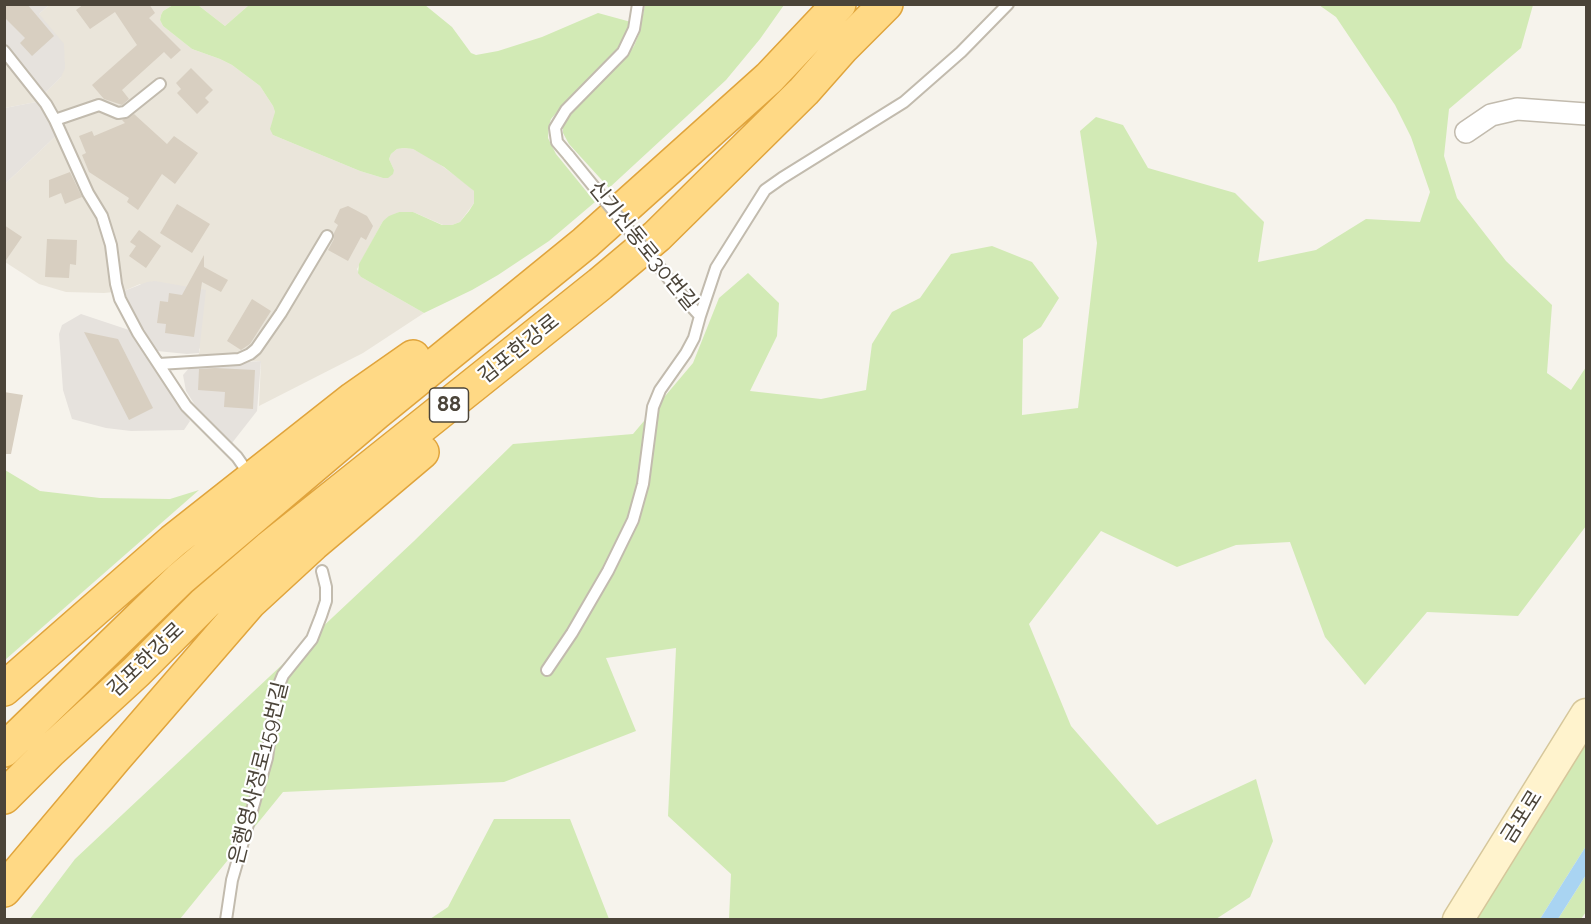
<!DOCTYPE html>
<html>
<head>
<meta charset="utf-8">
<style>
	body { margin:0 }
	#map { position:relative; width:1591px; height:924px; overflow:hidden; background:#f6f3ec; font-family:Raleway,sans-serif }
	canvas { display:block }
	.frame { position:absolute; inset:0; border:6px solid #4b4439; pointer-events:none }
</style>
</head>
<body>
<div id="map">
<canvas width="1591" height="924"></canvas>
<div class="frame"></div>
</div>
<script>
const g = document.querySelector('canvas').getContext('2d');
g.lineJoin = 'round';
function fill(path, color) { g.fillStyle = color; g.fill(path, 'evenodd'); }
const shape = rows => new Path2D(rows.map(r => 'M' + r).join(''));
function trace(path, color, width, dash) { g.strokeStyle = color; g.lineWidth = width; g.lineCap = dash ? 'butt' : 'round'; g.setLineDash(dash || []); g.stroke(path); }
function write(font, color, halo, rows, align = 'center') {
  g.font = font + ' Raleway,"Noto Sans KR",sans-serif'; g.lineWidth = 4.5; g.setLineDash([]); g.textBaseline = 'middle'; g.strokeStyle = halo; g.fillStyle = color; for (const [text, x, y, turn = 0] of rows) {
    g.save(); g.translate(x, y); g.rotate((+turn || 0) * Math.PI / 180); g.textAlign = isNaN(turn) ? turn : align; if (halo) g.strokeText(text, 0, 0); g.fillText(text, 0, 0); g.restore();
  }
}
fill(shape([
	[49,5,173,5,163,11,161,15,160,20,163,26,192,49,220,59,232,65,260,86,273,106,275,112,273,135,360,171,383,178,394,170,389,159,391,154,397,149,404,148,413,149,434,160,469,186,474,191,474,203,460,222,452,225,443,225,413,212,399,212,383,221,357,269,361,277,424,313,363,353,259,406,261,361,196,365,200,349,140,284,124,291,104,293,66,292,39,284,5,262,5,184,58,134,54,109,45,93,61,77,39,14],
	[198,5,249,5,225,26],
	[4,57,41,101,5,108]
]), '#eae5da');
fill(shape([
	[4,5,49,5,39,14,64,44,65,68,61,77,45,93,5,44],
	[41,101,58,134,5,184,5,108],
	[155,281,206,290,199,353,187,354,157,351,137,322,124,291,147,282],
	[81,314,132,331,190,421,184,430,131,431,106,428,72,419,63,390,59,334,62,325],
	[261,361,257,411,232,443,195,405,186,391,183,375,190,367]
]), '#e6e2dd');
fill(shape([
	[173,5,198,5,225,26,249,5,425,5,452,27,471,53,476,55,498,51,542,37,598,13,631,22,626,36,618,49,565,103,551,119,549,126,548,138,556,154,595,202,549,241,498,275,472,290,424,313,361,277,358,273,359,264,383,221,389,216,399,212,413,212,442,225,452,225,460,222,469,211,474,203,474,191,444,167,413,149,404,148,397,149,391,154,389,159,394,170,393,174,388,178,383,178,360,171,273,135,270,129,275,112,273,106,260,86,232,65,220,59,192,49,163,26,160,20,161,15,163,11],
	[645,5,784,5,760,39,726,80,609,188,569,144,563,133,563,125,575,109,625,59,634,46,639,34],
	[1319,5,1533,5,1521,48,1449,109,1444,156,1457,198,1506,261,1552,305,1547,373,1571,390,1586,367,1586,526,1518,616,1427,612,1365,685,1325,637,1290,542,1236,545,1177,567,1101,531,1029,624,1071,726,1157,825,1256,779,1273,841,1250,897,1216,919,729,919,731,874,668,816,676,648,606,658,636,731,504,782,283,792,180,919,29,920,75,859,414,541,513,444,633,434,693,363,719,298,748,273,779,303,777,336,750,391,821,399,866,390,872,344,892,312,920,298,951,254,992,246,1032,262,1059,298,1041,327,1023,339,1022,415,1078,408,1097,243,1080,131,1096,117,1123,125,1148,168,1235,193,1264,222,1258,262,1316,250,1366,219,1420,222,1430,192,1411,137,1395,105,1336,17],
	[5,470,40,491,100,498,170,499,199,490,5,660],
	[1586,735,1586,846,1540,919,1473,920],
	[494,819,570,819,609,919,430,919,448,907],
	[1586,875,1586,912,1581,919,1558,919]
]), '#d2eab5');
fill(shape([
	[1586,846,1586,875,1558,919,1540,919]
]), '#a9d4f2');
fill(shape([
	[4,4,27,4,54,36,32,56,20,43,25,38,4,17],
	[84,4,149,4,155,13,149,18,181,50,171,59,164,52,122,90,129,99,122,105,104,99,92,85,137,45,115,12,90,29,76,10],
	[191,68,213,90,205,98,209,102,197,114,177,93,181,89,176,83],
	[134,114,167,144,174,136,198,153,175,184,162,174,138,210,127,202,129,198,89,172,82,155,86,153,79,136,92,131,94,136,125,123,122,120],
	[70,172,82,197,65,204,61,193,49,198,49,180],
	[177,204,210,224,192,253,160,233],
	[348,206,367,216,373,226,366,240,361,237,348,261,328,250,334,239,334,233,338,225,334,222,340,209],
	[4,225,22,237,4,263],
	[139,230,161,246,146,268,129,256,136,246,130,242],
	[47,239,77,240,76,265,70,264,69,278,45,277],
	[204,255,204,267,228,280,221,292,202,282,194,337,165,333,166,324,157,323,160,301,168,302,169,293,182,295],
	[252,299,271,311,250,344,241,350,227,341],
	[84,332,118,339,153,408,129,420],
	[215,368,255,370,253,409,224,407,225,392,198,390,199,369],
	[4,392,23,395,11,454,4,454]
]), '#d8cfc1');
const service = shape([
	[4,51,46,104,55,120,88,193,102,216,111,245,116,284,120,299,138,333,186,406,237,457,244,467],
	[55,120,99,105,118,113,125,112,160,84],
	[569,156,557,142,555,128,566,110,623,52,634,29,638,4],
	[700,316,716,268,765,190,782,178,904,102,961,52,1008,4],
	[159,364,239,359,250,354,256,349,281,313,327,236],
	[547,670,572,633,608,571,633,520,643,484,653,407,660,390,686,353,694,338,700,316,690,305],
	[226,920,232,880,267,758,276,692,283,675,312,639,321,616,326,601,326,587,322,571]
]);
const minor = shape([
	[1466,132,1491,115,1517,109,1586,114]
]);
const secondary = shape([
	[1458,920,1586,714]
]);
const trunk = shape([
	[4,689,173,541,353,399,413,357],
	[4,750,180,579,376,413,585,243,769,78,839,4],
	[4,797,50,751,136,672,205,603,268,549,600,284,657,236,804,91,842,48,886,4],
	[4,890,115,758,250,602,313,544,422,452]
]);
trace(service, '#c2bbae', 14);
trace(minor, '#c2bbae', 24);
trace(secondary, '#d6c79b', 33);
trace(trunk, '#e0a43c', 36);
trace(service, '#fff', 10);
trace(minor, '#fff', 21);
trace(secondary, '#fff3cd', 30);
trace(trunk, '#ffd985', 33);
const serviceBridge = shape([
	[569,156,690,305]
]);
trace(serviceBridge, '#c2bbae', 14, []);
trace(serviceBridge, '#fff', 10);
for (const [x, y, w] of [
	[449,405,39]
]) { const box = new Path2D(); box.roundRect(x - w / 2, y - 17, w, 34, 4.5); g.fillStyle = '#fff'; g.fill(box); trace(box, '#4b4439', 1.5); }
write('bold 20px', '#4b4439', null, [
	["88",449,405]
]);
write('21px', '#4b4439', '#fff', [
	["신기신동로30번길",643,246,51],
	["김포한강로",519,349,-39],
	["김포한강로",146,660,-44],
	["은행영사정로159번길",259,773,-76],
	["금포로",1522,817,-58]
]);
</script>
</body>
</html>
